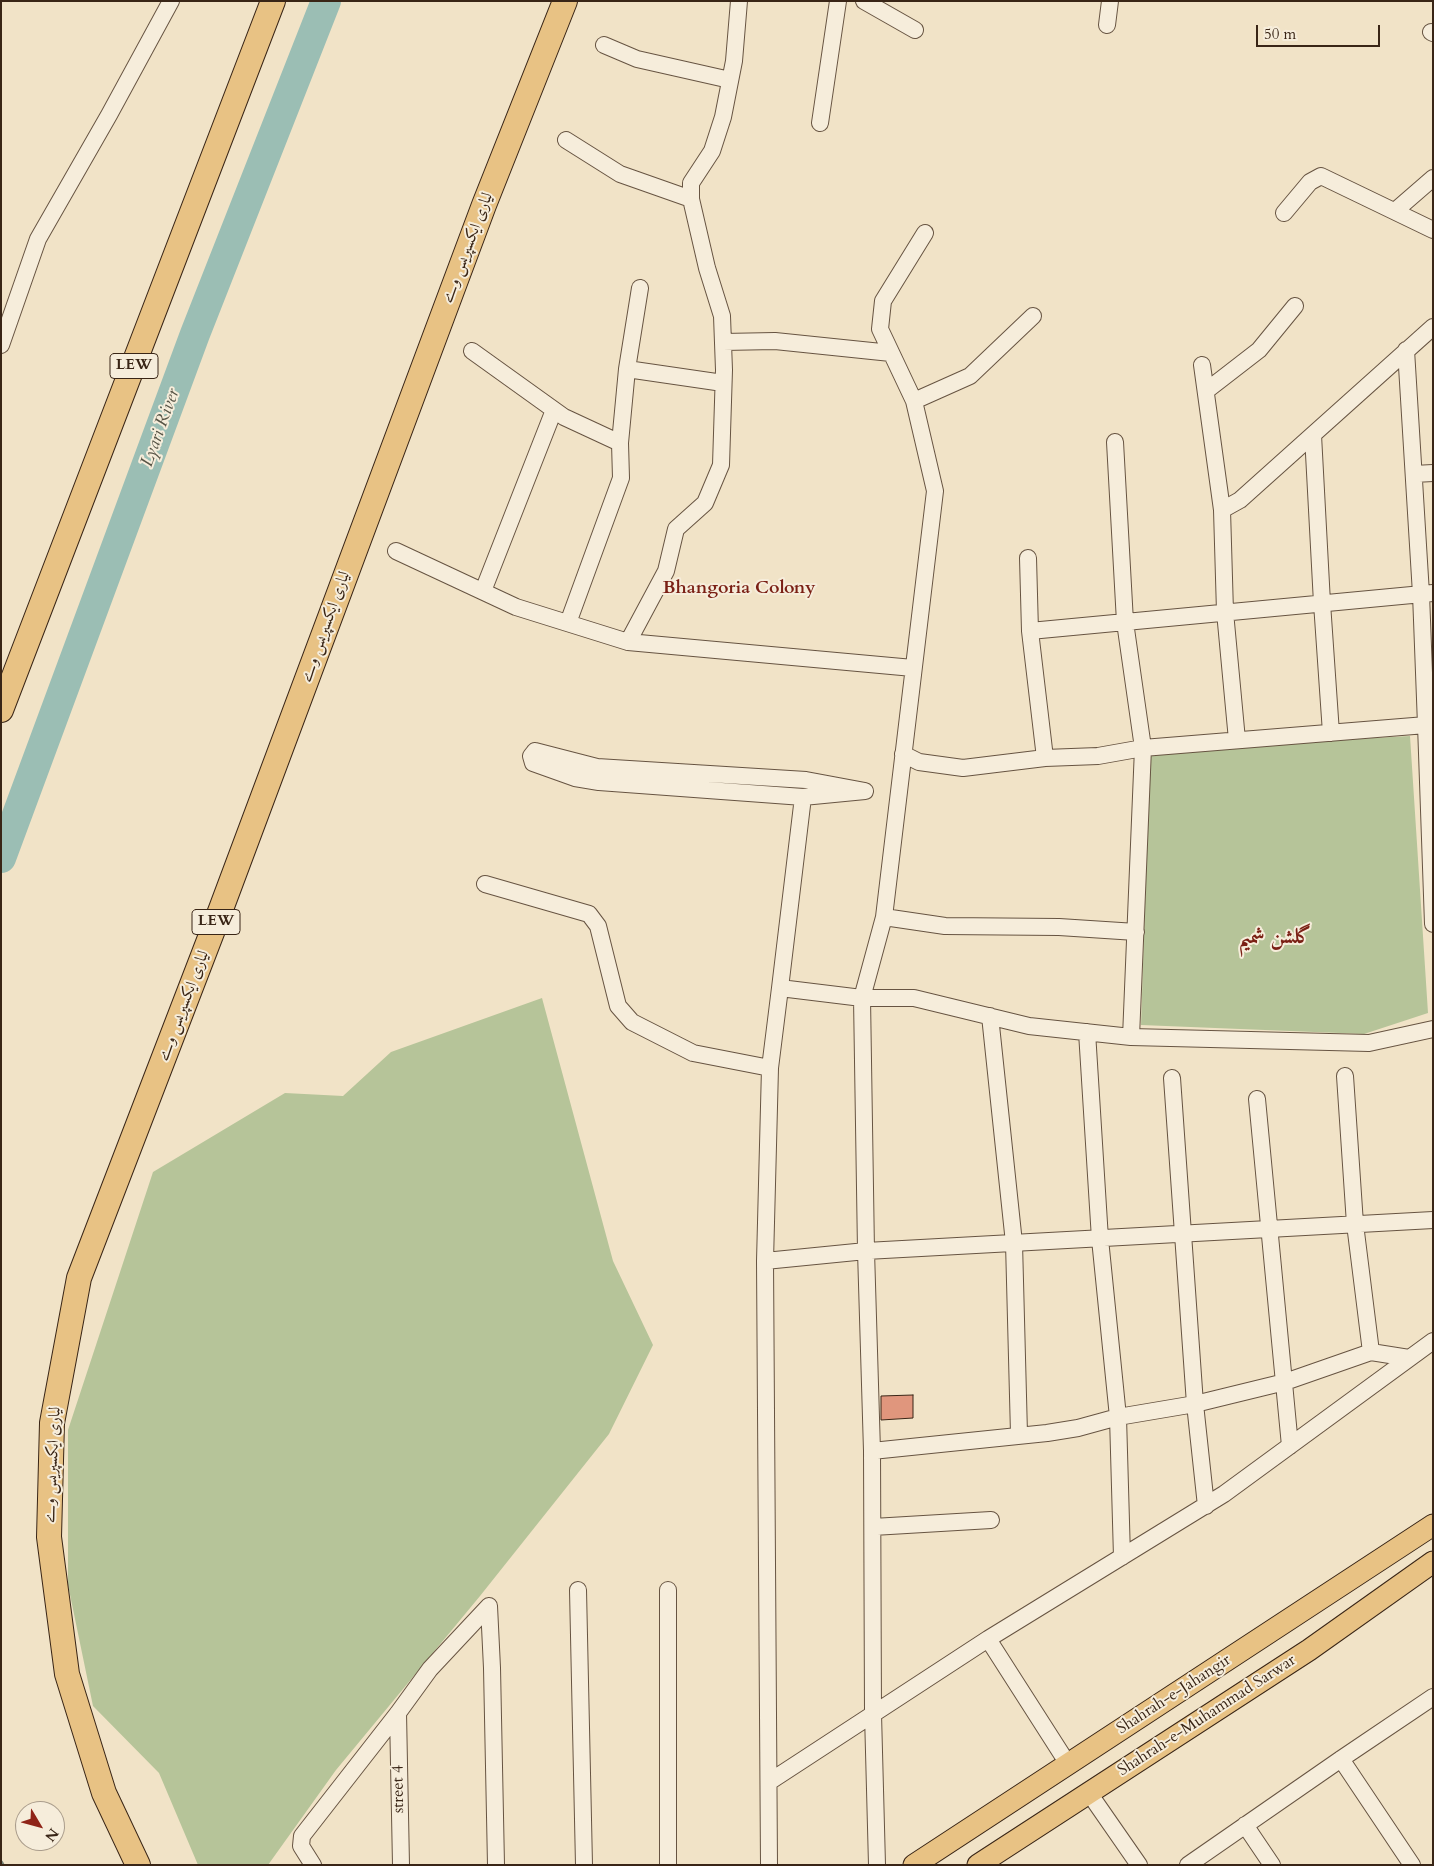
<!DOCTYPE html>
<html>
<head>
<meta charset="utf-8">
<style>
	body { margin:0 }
	#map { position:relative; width:1434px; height:1866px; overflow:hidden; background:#f1e3c7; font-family:Cardo,serif }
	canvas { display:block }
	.frame { position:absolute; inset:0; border:2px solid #392516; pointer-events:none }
	.north { position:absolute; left:15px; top:1801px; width:50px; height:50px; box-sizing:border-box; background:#f6eddb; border:1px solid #aa9d8c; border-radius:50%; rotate:127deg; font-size:14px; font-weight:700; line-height:20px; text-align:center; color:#392516 }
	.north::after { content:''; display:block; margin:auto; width:18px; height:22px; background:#8f2418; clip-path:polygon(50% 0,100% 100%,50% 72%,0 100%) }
	.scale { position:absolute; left:1256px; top:25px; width:124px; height:22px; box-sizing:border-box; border:2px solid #392516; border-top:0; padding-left:6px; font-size:15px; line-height:18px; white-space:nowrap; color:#392516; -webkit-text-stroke:4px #f6eddb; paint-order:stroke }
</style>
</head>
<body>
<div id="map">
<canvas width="1434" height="1866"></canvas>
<div class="frame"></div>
<div class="north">N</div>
<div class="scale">50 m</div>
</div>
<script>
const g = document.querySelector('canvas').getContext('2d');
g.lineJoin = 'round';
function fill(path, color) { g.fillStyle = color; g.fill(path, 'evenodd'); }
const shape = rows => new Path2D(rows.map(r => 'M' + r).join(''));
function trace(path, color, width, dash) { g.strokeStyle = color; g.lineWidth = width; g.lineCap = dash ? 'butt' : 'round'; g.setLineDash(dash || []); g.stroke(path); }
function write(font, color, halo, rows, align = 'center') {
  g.font = font + ' Cardo,Amiri,serif'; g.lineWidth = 4; g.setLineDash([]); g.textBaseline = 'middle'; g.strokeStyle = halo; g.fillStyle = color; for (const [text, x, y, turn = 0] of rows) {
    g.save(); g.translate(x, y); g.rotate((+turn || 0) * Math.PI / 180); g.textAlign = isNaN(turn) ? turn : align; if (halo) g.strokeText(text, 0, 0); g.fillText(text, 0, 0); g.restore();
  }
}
fill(shape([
	[1410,736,1428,1013,1364,1034,1141,1025,1150,750],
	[542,998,613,1261,653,1345,609,1434,480,1596,336,1770,268,1865,198,1865,159,1773,93,1706,68,1585,68,1430,153,1172,285,1093,343,1096,391,1052]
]), '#b6c499');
trace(shape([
	[1,1863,2,1865]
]), '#748175', 5);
trace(shape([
	[1,858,195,334,326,1]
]), '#9bbeb4', 30);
const building = shape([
	[913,1395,913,1418,881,1420,881,1396,913,1395]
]);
fill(building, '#e0967d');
trace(building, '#392516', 1);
const minor = shape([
	[864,1,915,30],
	[1107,25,1110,1],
	[1431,32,1433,33],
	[604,45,637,59,730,80],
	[820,123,838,1],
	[566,140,620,174,691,199],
	[1395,211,1433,178],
	[1284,213,1310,182,1321,176,1433,230],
	[723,342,775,341,891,353],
	[1,345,38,239,109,115,171,1],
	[1406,350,1421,594,1426,725],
	[472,351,564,417,620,443],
	[1202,365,1222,510,1225,612,1237,740],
	[627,369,723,383],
	[1206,391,1259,350,1295,306],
	[914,401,970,376,1033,316],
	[1313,435,1322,603,1331,733],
	[1414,474,1433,473],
	[1222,510,1240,500,1433,327],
	[396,551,516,607,628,642,913,668],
	[1028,558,1030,631,1045,758],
	[483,591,554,410],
	[568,623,621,478,620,443,627,369,640,288],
	[1030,631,1433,593],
	[628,642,666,571,676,529,705,503,721,465,724,370,722,316,707,268,691,199,691,183,712,151,723,117,734,61,739,1],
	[535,751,597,767,806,780,865,791,803,797,599,782,575,778,533,763,531,756,535,751],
	[903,754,919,762,963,768,1045,758,1098,756,1143,748,1125,622,1115,442],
	[485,884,589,914,598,926,618,1006,632,1022,693,1053,770,1068],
	[884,917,945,926,1059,927,1136,932],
	[780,988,803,797],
	[990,1016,1014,1243,1019,1434],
	[1087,1032,1100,1239,1118,1417,1122,1557],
	[1131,1037,1143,748,1426,725,1433,924],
	[1345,1076,1355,1224,1371,1352],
	[1172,1078,1195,1404,1206,1506],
	[1257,1099,1290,1446],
	[765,1261,866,1251,1433,1220],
	[872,1451,1047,1433,1078,1428,1118,1417,1195,1404,1285,1382,1371,1352,1409,1358],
	[873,1527,991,1520],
	[578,1590,584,1865],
	[668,1590,668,1865],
	[489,1606,492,1668,496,1865],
	[988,1639,1068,1764],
	[398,1713,401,1865],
	[1341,1759,1412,1865],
	[769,1782,988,1639,1224,1494,1433,1341],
	[1089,1793,1139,1865],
	[1245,1825,1272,1865],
	[313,1865,301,1846,302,1836,398,1713,430,1669,489,1606],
	[769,1865,765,1261,770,1068,780,988,862,998,914,998,1029,1026,1131,1037,1369,1043,1433,1029],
	[877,1865,873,1714,872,1451,866,1251,862,998,884,917,935,491,914,401,880,329,883,301,925,233],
	[1188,1865,1341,1759,1433,1697]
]);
const major = shape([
	[914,1865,1433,1525],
	[978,1865,1309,1650,1433,1562]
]);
const highway = shape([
	[1,710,273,1],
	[138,1865,104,1793,67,1674,49,1537,52,1423,79,1278,221,909,484,205,565,1]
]);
trace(minor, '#675442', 18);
trace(major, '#392516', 23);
trace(highway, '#392516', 26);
trace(minor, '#f6eddb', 16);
trace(major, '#e8c284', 21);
trace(highway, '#e8c284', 24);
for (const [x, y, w] of [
	[134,366,48],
	[216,922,48]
]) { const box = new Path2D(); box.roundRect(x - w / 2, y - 12.5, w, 25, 4); g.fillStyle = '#f6eddb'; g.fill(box); trace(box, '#392516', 1); }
write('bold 15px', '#392516', null, [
	["LEW",134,366],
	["LEW",216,922]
]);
write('16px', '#392516', '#f6eddb', [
	["لیاری ایکسپریس وے",468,248,-69],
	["لیاری ایکسپریس وے",326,627,-70],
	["لیاری ایکسپریس وے",184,1006,-69],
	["لیاری ایکسپریس وے",53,1465,-87],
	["Shahrah-e-Jahangir",1174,1695,-33],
	["Shahrah-e-Muhammad Sarwar",1207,1716,-33],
	["street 4",399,1789,-91]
]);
write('italic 18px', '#565345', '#f6eddb', [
	["Lyari River",161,428,-70]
]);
write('bold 18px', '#7a1f14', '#f6eddb', [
	["Bhangoria Colony",739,589]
]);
write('bold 21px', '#7a1f14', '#f6eddb', [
	["گلشن شمیم",1275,938]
]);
</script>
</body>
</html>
